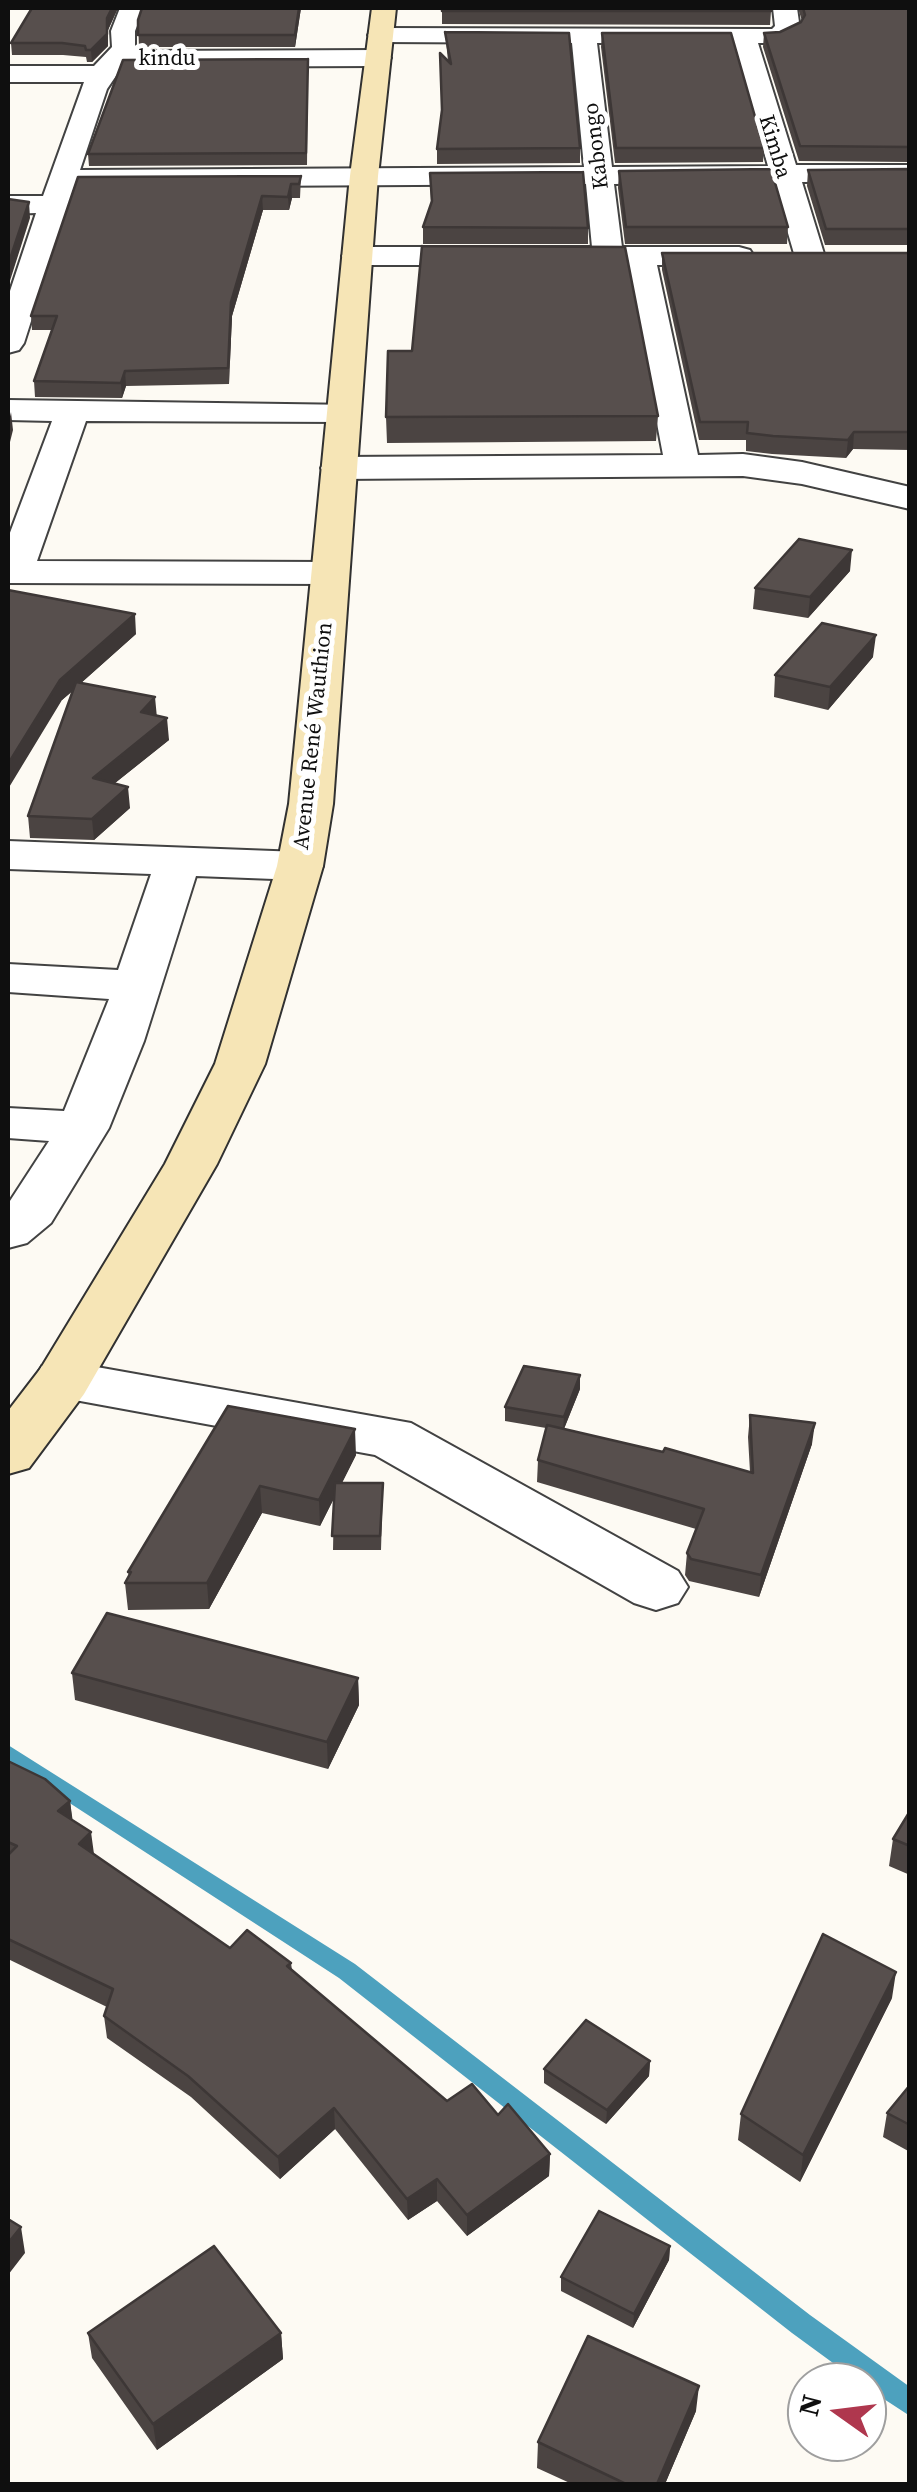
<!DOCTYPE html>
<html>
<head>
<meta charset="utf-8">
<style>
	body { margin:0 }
	#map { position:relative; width:917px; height:2492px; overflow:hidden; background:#fdfaf3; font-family:"Source Serif 4",serif }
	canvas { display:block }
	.frame { position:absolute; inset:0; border:10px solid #0f0f0f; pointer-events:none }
	.north { position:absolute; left:787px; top:2362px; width:100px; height:100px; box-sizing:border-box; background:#fff; border:2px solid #9f9f9f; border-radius:50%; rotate:284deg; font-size:28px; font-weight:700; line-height:40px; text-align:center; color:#0f0f0f }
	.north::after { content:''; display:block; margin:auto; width:35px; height:45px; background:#af374e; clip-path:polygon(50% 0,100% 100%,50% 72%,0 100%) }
</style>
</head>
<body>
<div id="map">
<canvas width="917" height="2492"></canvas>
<div class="frame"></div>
<div class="north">N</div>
</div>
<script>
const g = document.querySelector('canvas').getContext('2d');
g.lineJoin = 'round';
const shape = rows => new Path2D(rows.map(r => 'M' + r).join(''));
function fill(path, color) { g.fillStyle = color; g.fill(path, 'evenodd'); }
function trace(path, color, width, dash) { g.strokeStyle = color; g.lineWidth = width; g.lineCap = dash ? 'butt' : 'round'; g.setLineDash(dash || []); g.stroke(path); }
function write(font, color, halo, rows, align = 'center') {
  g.font = font + ' "Source Serif 4",serif'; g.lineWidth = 10; g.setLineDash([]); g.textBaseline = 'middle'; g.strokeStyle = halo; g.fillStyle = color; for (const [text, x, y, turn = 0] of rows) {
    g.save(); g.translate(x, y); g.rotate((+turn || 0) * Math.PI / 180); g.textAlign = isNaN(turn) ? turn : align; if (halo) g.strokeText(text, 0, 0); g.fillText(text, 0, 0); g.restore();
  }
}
fill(shape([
	[8,1745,355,1964,810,2315,910,2387,910,2416,867,2388,867,2382,859,2382,792,2333,339,1978,8,1763,8,1745]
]), '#4da1be');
const street = shape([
	[120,8,144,8,135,31,135,51,378,50,391,58,378,66,122,67,107,89,80,170,584,167,572,43,380,42,368,35,380,28,772,29,775,26,773,8,797,8,800,29,797,34,777,43,758,43,796,165,910,165,910,181,802,182,825,257,821,263,810,266,799,263,795,257,773,182,614,184,622,247,739,247,750,250,754,256,750,262,739,265,657,265,698,455,743,454,802,462,910,487,910,509,802,484,743,476,339,479,326,476,321,468,326,460,339,457,663,455,627,265,357,265,346,262,342,256,346,250,357,247,592,247,586,184,74,187,24,343,19,350,8,353,8,297,36,213,8,214,8,196,43,196,84,82,8,82,8,66,94,66,112,47,111,31,120,8],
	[597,43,733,43,768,166,612,167,597,43],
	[8,400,355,405,360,412,355,419,343,422,86,421,37,561,330,562,344,565,349,573,344,581,330,584,8,583,8,538,52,421,8,420,8,400],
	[8,841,300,852,316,856,323,866,316,876,300,880,196,876,144,1041,109,1128,51,1223,27,1243,8,1248,8,1204,49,1141,8,1138,8,1108,64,1111,109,999,8,992,8,964,118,970,151,874,8,869,8,841],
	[63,1361,411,1423,678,1571,688,1587,678,1603,656,1610,634,1603,375,1455,42,1394,34,1380,42,1366,63,1361]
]);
const secondary = shape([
	[372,8,396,8,378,176,333,804,323,866,265,1064,217,1164,84,1394,29,1468,8,1474,8,1411,41,1368,165,1164,215,1064,277,866,289,804,350,176,372,8]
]);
trace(street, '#424242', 4);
trace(secondary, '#313131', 4);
fill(street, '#fff');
fill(secondary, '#f6e5b6');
fill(shape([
	[32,8,118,8,108,30,108,46,92,62,87,62,86,57,63,55,12,55,11,43],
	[142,8,301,8,295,47,139,47,138,20],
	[442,8,771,11,770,25,442,24],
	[798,8,910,8,910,162,799,161,763,47,764,33,780,32,802,21],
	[445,32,580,148,580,163,437,164,437,149,448,61],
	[602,33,764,148,763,162,615,163,601,47],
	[308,70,307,165,89,166,88,154],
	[910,169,910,245,825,245,807,186,808,170],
	[619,171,788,227,787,244,625,244,618,188],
	[430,173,588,228,588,244,423,244,423,227,431,204],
	[301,176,300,198,292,198,289,210,263,210,232,316,229,384,126,386,122,398,35,397,34,381,52,330,32,330,31,316],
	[662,253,910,253,910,450,853,449,846,458,772,454,746,451,746,440,699,440,662,270],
	[658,416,656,441,387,443,386,417],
	[850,571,808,618,753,609,755,588],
	[8,590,136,634,81,683,157,716,169,740,115,783,130,808,94,840,30,838,28,816,74,690,62,700],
	[873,657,828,710,774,697,775,675],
	[580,1389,564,1429,750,1472,748,1437,750,1415,812,1444,759,1597,689,1581,685,1575,687,1553,696,1529,537,1482,538,1460,546,1428,505,1421,505,1407],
	[228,1406,356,1455,342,1483,383,1483,381,1550,333,1550,334,1498,320,1526,262,1513,209,1609,128,1610,125,1583,129,1577,128,1572],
	[72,1673,358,1678,359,1705,328,1769,75,1700],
	[8,1761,70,1801,72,1820,94,1854,230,1948,291,1963,292,1970,447,2101,498,2115,550,2154,549,2176,467,2236,437,2201,408,2220,335,2129,280,2179,191,2097,107,2038,104,2016,107,2007,8,1959],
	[910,1811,910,1875,889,1866,893,1839],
	[892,1998,800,2182,738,2140,741,2114],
	[650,2061,649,2076,606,2124,544,2083,544,2069],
	[910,2085,910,2152,883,2137,887,2113],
	[670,2246,669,2260,633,2328,561,2291,561,2277],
	[88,2333,281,2333,283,2359,157,2450,92,2358],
	[696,2411,665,2484,572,2484,537,2468,538,2442]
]), '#4b4442');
fill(shape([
	[112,8,118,8,108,30,108,46,92,62,91,50],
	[299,8,301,8,295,47,295,35],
	[291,184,292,198,289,210,288,197],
	[262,196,263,210,232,316,229,384,231,302],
	[29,202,30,218,8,287,8,265],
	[125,371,126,386,122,398,121,383],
	[11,412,13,430,8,450,8,425],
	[854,432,853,449,846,458,848,440],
	[852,550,850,571,808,618,810,597],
	[135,614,136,634,62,700,8,789,8,764,60,680],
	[876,635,873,657,828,710,830,687],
	[155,697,157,718,141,712],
	[167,718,169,740,95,799,93,778],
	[128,787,130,808,94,840,92,819],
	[580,1375,580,1389,563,1431,564,1417],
	[815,1423,812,1444,759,1597,761,1575],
	[355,1429,356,1455,320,1526,319,1500],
	[260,1486,262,1513,209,1609,207,1583],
	[358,1678,359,1705,328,1769,327,1742],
	[70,1801,73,1823,58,1811],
	[91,1832,94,1854,79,1844],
	[896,1972,892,1998,800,2182,803,2155],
	[650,2061,649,2076,606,2124,607,2110],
	[334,2108,335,2129,280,2179,278,2157],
	[550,2154,549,2176,467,2236,467,2215],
	[437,2179,437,2201,408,2220,407,2199],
	[21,2227,25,2253,8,2275,8,2243],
	[670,2246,669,2260,633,2328,634,2314],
	[281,2333,283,2359,157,2450,153,2424],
	[699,2386,696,2411,665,2484,657,2484]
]), '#3d3736');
const building = shape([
	[32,8,112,8,107,18,107,34,91,50,86,50,85,46,62,43,11,43,32,8],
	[142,8,299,8,295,35,138,35,138,20,142,8],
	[442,8,771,8,771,11,442,11,442,8],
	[803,8,910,8,910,147,800,146,764,33,780,32,801,22,805,15,803,8],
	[445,32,569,33,580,148,437,149,442,110,440,53,451,64,445,32],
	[602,33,731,33,764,148,616,148,602,33],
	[308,59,306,153,88,154,123,60,308,59],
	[771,169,788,227,626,227,619,171,771,169],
	[910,169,910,229,826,229,808,170,910,169],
	[583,172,588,228,423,227,432,201,430,173,583,172],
	[301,176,299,184,291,184,288,197,262,196,231,302,228,368,125,371,121,383,34,381,57,316,31,316,78,177,301,176],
	[8,199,29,202,8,265,8,199],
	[422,246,625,247,658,416,386,417,388,351,412,351,422,246],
	[662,253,910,253,910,432,854,432,848,440,773,436,747,433,748,422,700,422,662,253],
	[799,539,852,550,810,597,755,588,799,539],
	[8,590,135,614,60,680,8,764,8,590],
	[822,623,876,635,830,687,775,675,822,623],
	[76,682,155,697,141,712,167,718,93,778,128,787,92,819,28,816,76,682],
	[524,1366,580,1375,564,1417,505,1407,524,1366],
	[228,1406,355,1429,319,1500,260,1486,207,1583,125,1583,131,1572,128,1572,228,1406],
	[750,1415,815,1423,761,1575,691,1559,687,1553,704,1509,538,1460,547,1425,663,1452,665,1448,753,1473,750,1415],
	[335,1483,383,1483,380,1536,332,1536,335,1483],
	[107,1613,358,1678,327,1742,72,1673,107,1613],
	[8,1761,45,1779,70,1801,58,1811,91,1832,79,1844,230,1948,247,1930,291,1963,287,1966,447,2101,472,2084,498,2115,508,2104,550,2154,467,2215,437,2179,407,2199,334,2108,278,2157,188,2076,104,2016,113,1989,8,1939,8,1855,17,1846,8,1842,8,1761],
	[910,1811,910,1846,893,1839,910,1811],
	[823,1934,896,1972,803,2155,741,2114,823,1934],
	[586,2020,650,2061,607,2110,544,2069,586,2020],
	[910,2085,910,2125,887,2113,910,2085],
	[599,2211,670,2246,634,2314,561,2277,599,2211],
	[8,2219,21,2227,8,2243,8,2219],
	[214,2246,281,2333,153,2424,88,2333,214,2246],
	[588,2336,699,2386,657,2484,626,2484,538,2442,588,2336]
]);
fill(building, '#574f4d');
trace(building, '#3d3736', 2.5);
write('22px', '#0f0f0f', '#fff', [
	["kindu",167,59],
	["Kabongo",597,146,-97],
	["Kimba",774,147,73],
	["Avenue René Wauthion",314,736,-84]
]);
</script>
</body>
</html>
